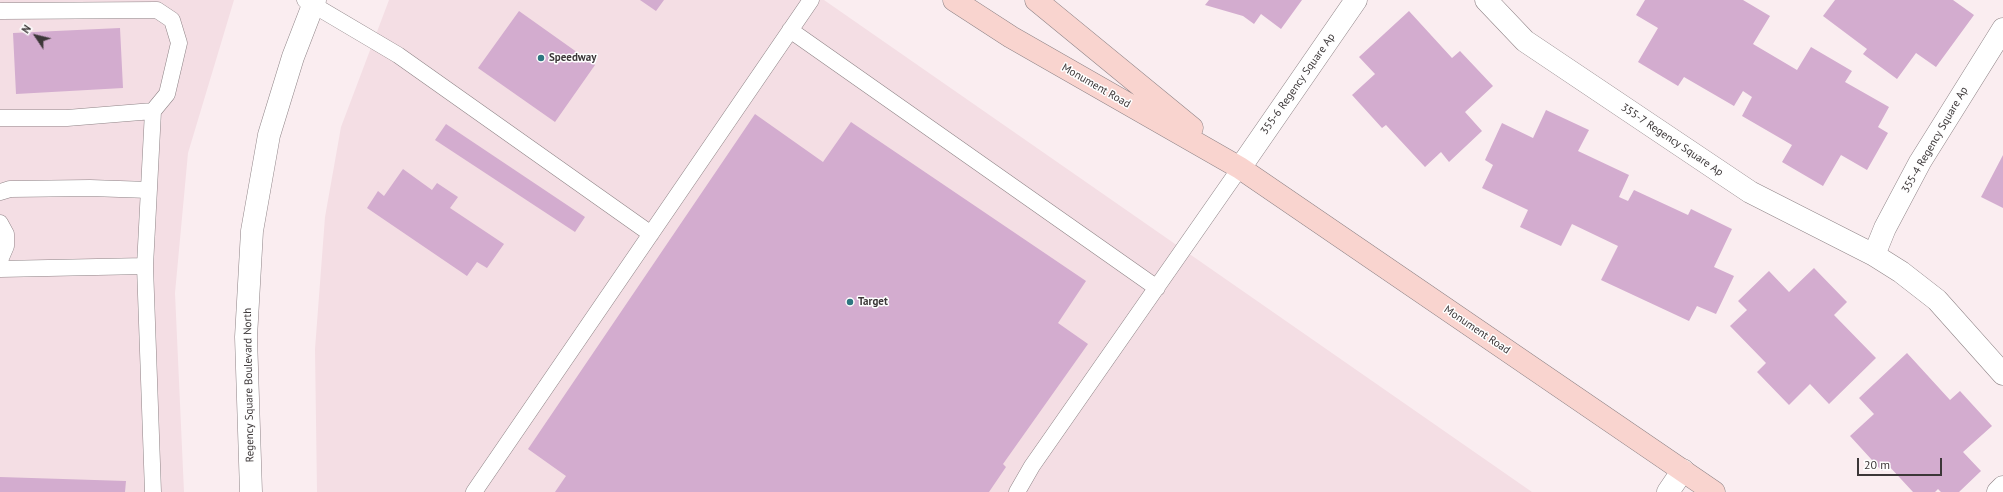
<!DOCTYPE html>
<html>
<head>
<meta charset="utf-8">
<style>
	body { margin:0 }
	#map { position:relative; width:2003px; height:492px; overflow:hidden; background:#faedf0; font-family:"PT Sans",sans-serif }
	canvas { display:block }
	.north { position:absolute; left:16px; top:16px; width:40px; height:40px; -webkit-text-stroke:3px #fefefe; paint-order:stroke; rotate:305deg; font-size:11px; font-weight:700; line-height:16px; text-align:center; color:#3c3738 }
	.north::after { content:''; display:block; margin:auto; width:14px; height:18px; background:#3c3738; clip-path:polygon(50% 0,100% 100%,50% 72%,0 100%) }
	.scale { position:absolute; left:1857px; top:458px; width:85px; height:18px; box-sizing:border-box; border:2px solid #3c3738; border-top:0; padding-left:5px; font-size:12px; line-height:14px; white-space:nowrap; color:#3c3738; -webkit-text-stroke:3px #fefefe; paint-order:stroke }
</style>
</head>
<body>
<div id="map">
<canvas width="2003" height="492"></canvas>
<div class="north">N</div>
<div class="scale">20 m</div>
</div>
<script>
const g = document.querySelector('canvas').getContext('2d');
g.lineJoin = 'round';
function fill(path, color) { g.fillStyle = color; g.fill(path, 'evenodd'); }
const shape = rows => new Path2D(rows.map(r => 'M' + r).join(''));
function trace(path, color, width, dash) { g.strokeStyle = color; g.lineWidth = width; g.lineCap = dash ? 'butt' : 'round'; g.setLineDash(dash || []); g.stroke(path); }
function write(font, color, halo, rows, align = 'center') {
  g.font = font + ' "PT Sans",sans-serif'; g.lineWidth = 3; g.setLineDash([]); g.textBaseline = 'middle'; g.strokeStyle = halo; g.fillStyle = color; for (const [text, x, y, turn = 0] of rows) {
    g.save(); g.translate(x, y); g.rotate((+turn || 0) * Math.PI / 180); g.textAlign = isNaN(turn) ? turn : align; if (halo) g.strokeText(text, 0, 0); g.fillText(text, 0, 0); g.restore();
  }
}
fill(shape([
	[0,0,234,0,188,153,175,293,184,492,0,492],
	[389,0,824,0,1532,492,317,492,315,349,325,217,341,127]
]), '#f4dee4');
fill(shape([
	[640,0,664,0,656,11],
	[1209,0,1302,0,1281,29,1261,14,1254,24,1243,16,1205,5],
	[1645,0,1743,0,1770,16,1753,44,1797,70,1811,47,1852,71,1845,82,1889,107,1878,127,1888,133,1867,170,1841,155,1823,186,1782,162,1792,145,1742,116,1752,97,1743,91,1734,106,1684,77,1678,86,1638,62,1658,28,1636,15],
	[1835,0,1953,0,1974,15,1936,67,1916,53,1897,79,1863,54,1867,49,1823,16],
	[519,11,595,65,555,122,478,68],
	[1409,11,1452,58,1460,51,1493,86,1465,112,1482,131,1449,162,1441,152,1425,167,1386,125,1382,128,1352,95,1375,74,1359,57],
	[120,28,123,88,16,94,13,33],
	[1546,110,1589,130,1578,151,1629,175,1619,197,1628,201,1634,190,1688,215,1691,209,1732,229,1714,267,1734,276,1716,314,1697,306,1689,321,1601,280,1618,246,1572,224,1561,246,1520,227,1528,210,1482,188,1493,165,1485,160,1502,123,1533,138],
	[755,114,823,162,851,122,1086,281,1058,323,1088,344,1003,464,1006,467,989,492,555,492,566,476,528,449],
	[446,124,585,217,575,232,435,140],
	[2003,155,2003,208,1981,197],
	[403,169,432,190,437,183,458,197,450,208,504,244,487,268,477,262,467,276,367,208,378,191,384,196],
	[1814,268,1847,302,1834,315,1876,358,1829,404,1810,384,1789,405,1757,372,1766,363,1730,326,1747,310,1738,301,1769,271,1789,292],
	[1907,353,1950,400,1960,391,1992,426,1963,452,1981,471,1959,492,1941,492,1938,489,1935,492,1913,492,1888,465,1882,471,1850,436,1874,414,1859,398],
	[0,477,126,481,125,492,0,492]
]), '#d3accf');
const service = shape([
	[305,0,398,55,651,234],
	[0,11,157,10,172,20,179,43,167,94,153,111,145,266,153,492],
	[790,30,1157,288],
	[0,118,67,118,153,111],
	[0,192,10,189,90,188,149,190],
	[0,223,6,234,6,246,0,260],
	[0,269,145,266],
	[474,492,811,0],
	[1017,492,1032,466,1240,168]
]);
const minor = shape([
	[1486,0,1525,41,1750,192,1874,255,1901,272,1937,300,2003,374],
	[1240,168,1356,0],
	[1874,255,1885,228,1920,162,2003,29],
	[1668,492,1683,470],
	[1998,492,2003,487]
]);
const tertiary = shape([
	[251,492,246,337,252,231,269,135,293,57,315,0]
]);
const secondary = shape([
	[954,0,1011,37,1240,168,1714,492],
	[1036,0,1192,128]
]);
trace(service, '#8f8487', 17);
trace(minor, '#8f8487', 23);
trace(tertiary, '#8f8487', 23);
trace(secondary, '#8f8487', 23);
trace(service, '#fff', 16);
trace(minor, '#fff', 22);
trace(tertiary, '#fff', 22);
trace(secondary, '#f9d4cf', 22);
for (const [x, y, r, color] of [
	[541,58,4,"#2e7681"],
	[850,302,4,"#2e7681"]
]) { const dot = new Path2D(); dot.arc(x, y, r, 0, 2 * Math.PI); g.fillStyle = color; g.fill(dot); trace(dot, '#fefefe', 1.5); }
write('bold 11px', '#3c3738', '#fefefe', [
	["Speedway",549,58],
	["Target",858,302]
], 'left');
write('11px', '#3c3738', '#fefefe', [
	["355-6 Regency Square Ap",1298,84,-55],
	["Monument Road",1096,86,30],
	["355-7 Regency Square Ap",1672,140,34],
	["355-4 Regency Square Ap",1935,140,-60],
	["Monument Road",1477,330,34],
	["Regency Square Boulevard North",249,385,-91]
]);
</script>
</body>
</html>
